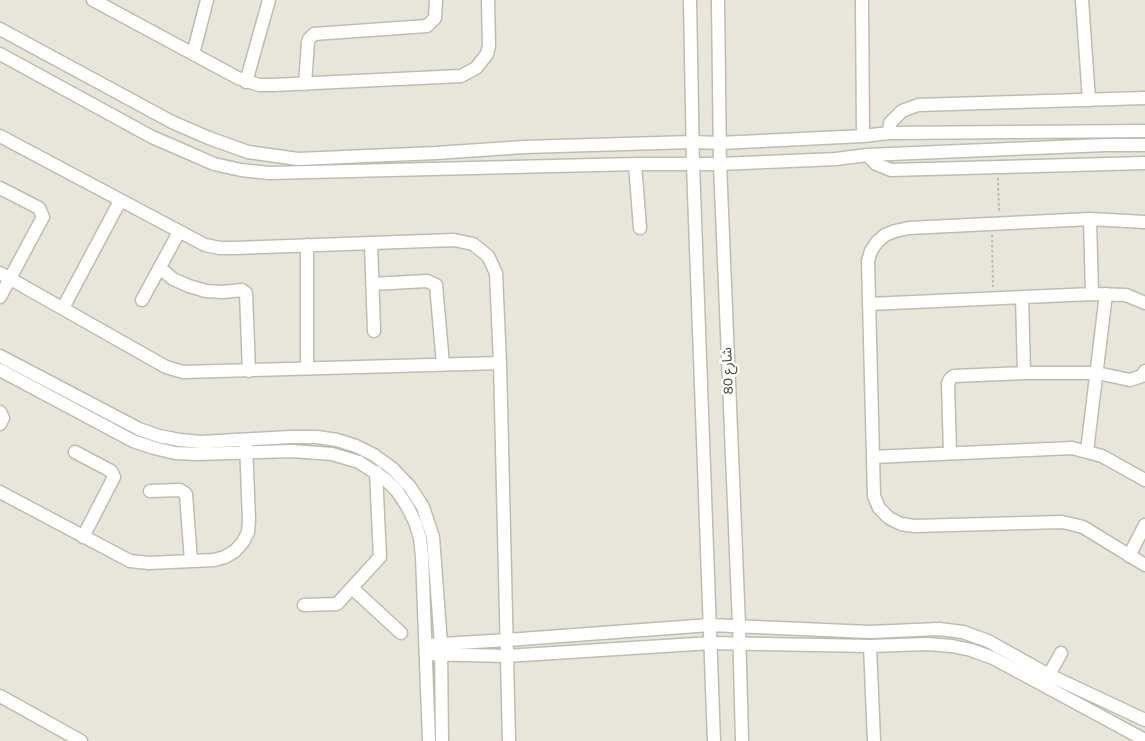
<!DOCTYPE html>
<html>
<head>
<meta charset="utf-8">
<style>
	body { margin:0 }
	canvas { display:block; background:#f4f3ec }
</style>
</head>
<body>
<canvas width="1145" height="741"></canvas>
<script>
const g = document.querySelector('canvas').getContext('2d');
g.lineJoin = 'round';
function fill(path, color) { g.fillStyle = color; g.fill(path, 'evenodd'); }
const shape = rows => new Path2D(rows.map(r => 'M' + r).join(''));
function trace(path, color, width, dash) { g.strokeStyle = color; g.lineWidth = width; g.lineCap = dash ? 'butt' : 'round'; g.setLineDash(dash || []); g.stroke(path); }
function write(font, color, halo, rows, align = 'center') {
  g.font = font + ' Karla,"Noto Sans Arabic",sans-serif'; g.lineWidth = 5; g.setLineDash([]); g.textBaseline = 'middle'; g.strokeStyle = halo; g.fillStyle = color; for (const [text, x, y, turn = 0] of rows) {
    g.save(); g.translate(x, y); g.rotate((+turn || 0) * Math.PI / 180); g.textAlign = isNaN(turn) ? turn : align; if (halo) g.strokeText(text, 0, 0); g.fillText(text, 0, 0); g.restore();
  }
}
fill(shape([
	[0,0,1145,0,1145,741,0,741]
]), '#e8e6db');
const minor = shape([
	[93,0,238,78,259,85,273,85,461,76,476,68,487,54,489,46,488,0],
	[690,0,693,165,714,741],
	[718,0,720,164,739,625,742,741],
	[862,0,863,136],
	[1082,0,1089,100],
	[0,29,172,122,209,138,248,152,298,159,436,153,524,147,692,142,720,143,863,136,889,133,1145,131],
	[0,54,152,137,189,153,214,164,241,170,269,173,635,164,720,164,836,159,867,155,1105,145,1145,145],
	[193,54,207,0],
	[246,82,269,0],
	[305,84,308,42,309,39,314,34,427,26,435,18,436,0],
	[889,133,890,123,902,111,918,105,1145,98],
	[0,136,205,245,220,248,235,248,454,240,473,244,488,256,496,273,500,363,509,741],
	[867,155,876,164,891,170,1145,163],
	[635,164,640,228],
	[0,188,39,208,43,217,0,297],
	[1090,219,1092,294],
	[1145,222,1090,219,909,228,895,231,885,235,877,242,871,251,868,261,874,496,879,508,889,518,901,524,914,526,1062,522,1071,524,1083,527,1145,565],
	[371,243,374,331],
	[307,245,307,368],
	[160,268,173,279,189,286,206,291,223,292,242,290,246,293,249,371],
	[0,273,166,367,183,372,500,363],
	[372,284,427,281,436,285,443,364],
	[1022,297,1024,373],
	[142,300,179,232],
	[869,304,1092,294,1126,295,1145,303],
	[63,308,120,201],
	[0,356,139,429,159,436,180,440,201,442,290,437,317,437,337,440,356,446,374,455,393,469,410,487,423,507,433,537,441,644,442,741],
	[0,370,133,441,154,448,175,453,197,454,292,451,332,454,359,462,385,479,397,491,407,506,415,522,420,538,422,556,429,741],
	[0,412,3,418,0,424],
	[1087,451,1106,294],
	[75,452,111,471,114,477,83,537],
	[950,453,948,384,950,379,954,376,1024,373,1097,373,1130,380,1142,376,1145,371],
	[873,457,1072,448,1102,456,1145,480],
	[150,491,180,490,186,494,191,561],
	[0,492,130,561,149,563,214,560,225,557,235,551,243,542,248,532,249,520,246,444],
	[1129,556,1145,525],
	[352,588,401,633],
	[304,605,337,604,380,557,376,472],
	[426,645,507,640,710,625,870,632,939,629,963,632,988,641,1049,675,1145,720],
	[870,646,874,741],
	[426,654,506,656,711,643,870,646,927,644,952,646,971,650,993,658,1145,740],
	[1049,675,1061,653],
	[0,696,81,741]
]);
trace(minor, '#bfbcaf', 15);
trace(shape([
	[998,178,999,213],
	[992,235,993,287]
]), '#bfb9a2', 2, [2.5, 2.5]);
trace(minor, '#fff', 12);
write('14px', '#48453a', '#fff', [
	["شارع 80",728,371,-92]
]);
</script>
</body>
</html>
